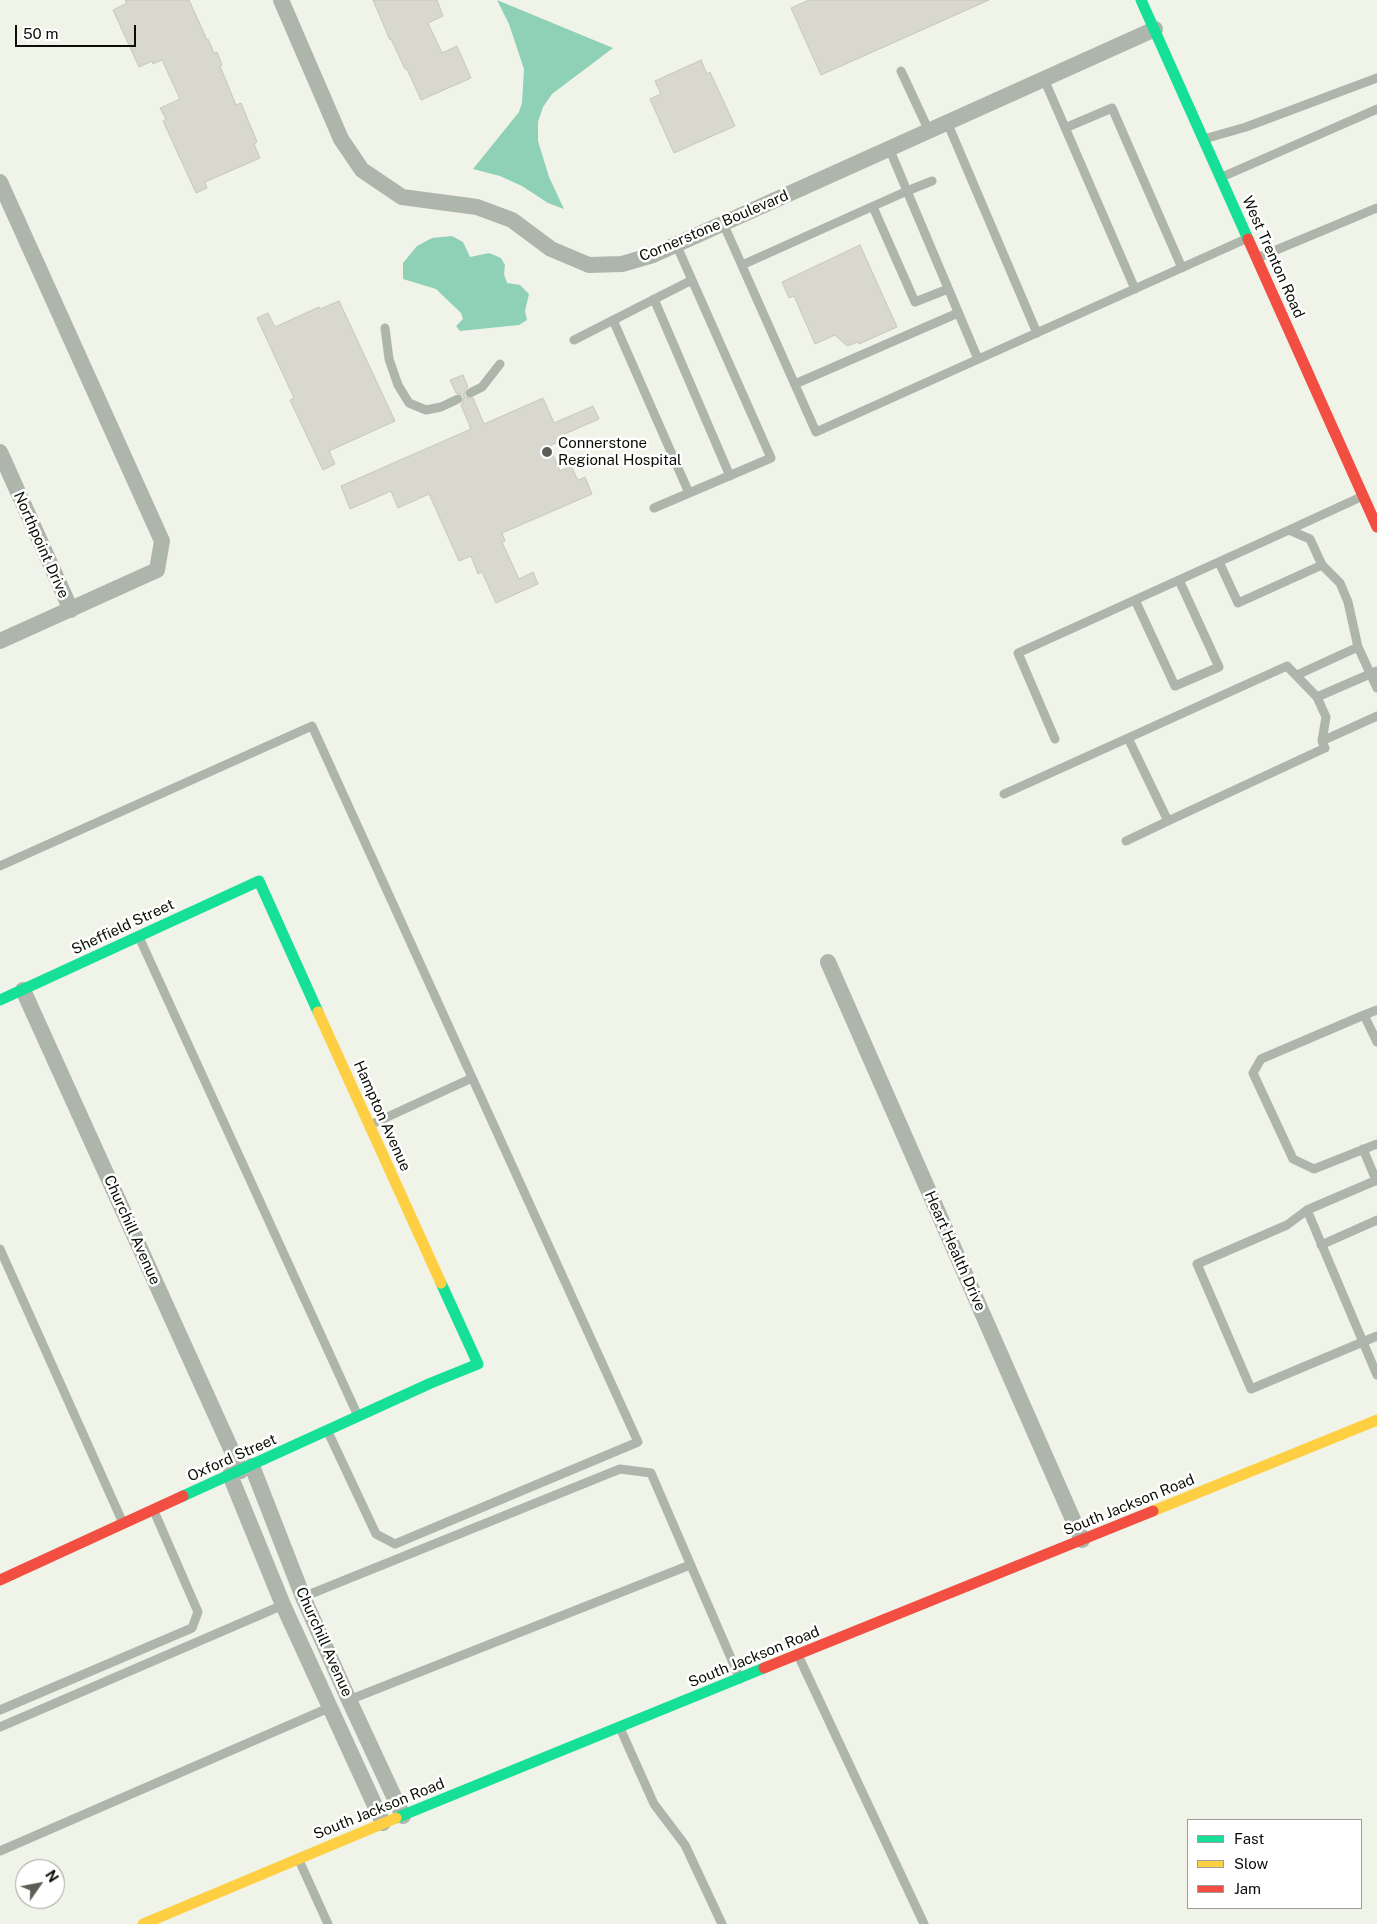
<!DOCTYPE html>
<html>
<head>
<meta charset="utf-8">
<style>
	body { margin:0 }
	#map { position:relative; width:1377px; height:1924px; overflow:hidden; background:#f0f3e7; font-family:"Public Sans",sans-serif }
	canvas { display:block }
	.legend { position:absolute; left:1187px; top:1819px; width:175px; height:90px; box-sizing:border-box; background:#fff; border:1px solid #9d9e9b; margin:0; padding:6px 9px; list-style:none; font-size:15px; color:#0b0d06 }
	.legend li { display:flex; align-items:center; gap:10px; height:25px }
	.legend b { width:25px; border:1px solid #9d9e9b }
	.north { position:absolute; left:15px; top:1859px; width:50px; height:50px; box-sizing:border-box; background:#fff; border:1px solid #9d9e9b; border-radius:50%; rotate:57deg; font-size:14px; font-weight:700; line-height:20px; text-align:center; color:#0b0d06 }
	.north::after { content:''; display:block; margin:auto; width:18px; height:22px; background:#5b5e55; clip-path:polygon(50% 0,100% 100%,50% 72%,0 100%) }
	.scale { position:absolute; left:15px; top:25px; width:121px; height:22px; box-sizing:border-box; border:2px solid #0b0d06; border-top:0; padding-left:6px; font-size:15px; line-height:18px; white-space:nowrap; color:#0b0d06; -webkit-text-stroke:4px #fff; paint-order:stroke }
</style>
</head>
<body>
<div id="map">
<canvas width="1377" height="1924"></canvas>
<ul class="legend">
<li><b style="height:6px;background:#16e098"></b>Fast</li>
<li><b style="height:6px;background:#ffcf43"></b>Slow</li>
<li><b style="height:6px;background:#f24e42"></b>Jam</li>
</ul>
<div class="north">N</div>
<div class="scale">50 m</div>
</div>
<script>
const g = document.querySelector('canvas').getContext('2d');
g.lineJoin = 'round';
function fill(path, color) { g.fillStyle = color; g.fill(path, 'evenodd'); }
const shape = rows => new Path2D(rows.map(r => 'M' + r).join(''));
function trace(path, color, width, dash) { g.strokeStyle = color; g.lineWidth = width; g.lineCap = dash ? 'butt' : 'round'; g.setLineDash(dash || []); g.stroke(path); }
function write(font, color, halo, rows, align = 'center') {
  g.font = font + ' "Public Sans",sans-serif'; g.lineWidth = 5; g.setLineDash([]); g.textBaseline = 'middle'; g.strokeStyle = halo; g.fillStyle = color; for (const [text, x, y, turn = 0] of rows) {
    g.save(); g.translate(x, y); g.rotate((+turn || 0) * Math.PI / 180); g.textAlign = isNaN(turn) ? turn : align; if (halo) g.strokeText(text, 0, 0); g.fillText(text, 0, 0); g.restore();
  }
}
fill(shape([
	[497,0,613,48,552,94,543,107,538,122,538,141,549,177,564,209,548,203,522,186,500,176,473,169,519,112,522,103,524,69,509,24],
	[452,236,463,242,470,257,489,253,501,258,505,265,504,274,507,283,520,285,529,294,525,311,527,320,519,325,460,331,456,326,463,319,461,313,436,289,403,279,403,263,417,246,432,238]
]), '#8fd1b7');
const building = shape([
	[125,0,189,0,207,40,208,39,214,53,217,52,222,65,220,66,236,105,241,103,257,142,254,144,260,158,205,182,207,188,196,193,163,121,166,119,160,108,180,99,162,60,153,64,152,61,139,67,113,10,127,3,125,0],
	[373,0,437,0,443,16,428,23,442,53,457,46,471,78,421,100,407,69,405,69,391,39,390,40,373,0],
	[809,0,989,0,821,75,791,8,809,0],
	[701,60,707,74,710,72,735,126,674,153,650,99,661,94,655,81,701,60],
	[860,245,897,327,859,344,858,342,847,346,835,335,815,344,794,296,789,298,782,282,860,245],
	[339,301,395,421,329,451,335,464,323,470,290,400,294,398,257,318,268,313,275,327,319,307,320,309,339,301],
	[463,375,468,387,465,390,464,395,467,398,473,398,484,424,543,398,554,423,593,406,599,419,560,436,562,440,549,446,560,471,571,466,578,480,585,477,592,494,502,533,505,541,502,542,519,579,533,572,538,584,496,603,482,572,478,574,471,556,459,561,429,494,398,508,391,491,350,509,341,486,471,429,461,405,463,402,464,397,461,394,456,393,450,380,463,375]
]);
fill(building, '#d9d8cf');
trace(building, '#c6c6bd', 1);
trace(shape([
	[901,71,929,131],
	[1044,79,1135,289],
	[947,122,1037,333],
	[1065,128,1112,108,1182,268],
	[1204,139,1246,127,1377,78],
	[889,148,907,191,932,181],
	[1222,177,1377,109],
	[873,207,915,302,948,289],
	[723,223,816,432,1248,238],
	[1257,258,1377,208],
	[742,265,907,191,978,359],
	[654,299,730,476],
	[613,320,689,493],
	[385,328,389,359,398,385,409,403,426,410,441,407,458,399],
	[574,340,692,280],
	[795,384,958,313],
	[470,393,482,387,500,364],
	[654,508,771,458,676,244],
	[1289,530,1363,496],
	[1219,562,1238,603,1322,565],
	[1135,600,1175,686,1219,667,1179,580],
	[1287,666,1317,697,1326,717,1322,741,1325,748,1168,821,1128,738,1287,666],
	[1297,675,1358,647,1377,688],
	[1317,697,1377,671],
	[1055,739,1018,653,1289,530,1310,539,1322,565,1340,583,1348,602,1358,647],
	[1322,741,1377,716],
	[1004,794,1128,738],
	[1126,841,1168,821],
	[0,866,312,726,638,1442,395,1544,376,1534,328,1432],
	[139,937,358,1416],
	[1377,1010,1364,1015,1377,1042],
	[1364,1015,1261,1059,1253,1073,1293,1159,1314,1169,1377,1144],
	[370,1125,472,1078],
	[1363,1149,1376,1180],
	[1377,1180,1307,1210,1287,1225,1197,1264,1251,1389,1377,1336],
	[1307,1210,1377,1375],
	[1321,1245,1377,1220],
	[0,1249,123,1523],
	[303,1597,620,1469,651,1473,740,1679],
	[798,1655,924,1924],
	[349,1700,690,1565],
	[0,1710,192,1628,198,1612,154,1511],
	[0,1727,283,1605],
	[620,1728,654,1804,685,1845,722,1924],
	[0,1851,331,1707],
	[298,1858,328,1924]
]), '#aeb5ab', 9);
trace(shape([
	[281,0,341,139,362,170,402,197,477,207,512,220,551,249,589,265,622,264,653,255,1155,29],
	[0,182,162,541,157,570,0,641],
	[0,452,71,610],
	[828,962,1082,1540],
	[23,990,241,1471],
	[252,1466,303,1597,349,1700,403,1816],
	[230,1475,283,1605,383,1823]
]), '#aeb5ab', 16);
trace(shape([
	[1141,0,1248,239],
	[0,1000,259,881,318,1012],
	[183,1496,431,1383,478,1364,441,1283],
	[396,1818,764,1668]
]), '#16e098', 11);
trace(shape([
	[318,1012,441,1283],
	[1153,1511,1377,1420],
	[143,1924,396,1818]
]), '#ffcf43', 11);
trace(shape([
	[1248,239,1377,527],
	[0,1580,183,1496],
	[764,1668,1153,1511]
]), '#f24e42', 11);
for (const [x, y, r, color] of [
	[547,452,6,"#5b5e55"]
]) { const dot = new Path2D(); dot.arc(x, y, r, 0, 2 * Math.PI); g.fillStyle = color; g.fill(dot); trace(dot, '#fff', 2); }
write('15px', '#0b0d06', '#fff', [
	["Cornerstone Boulevard",714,226,-23],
	["West Trenton Road",1273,257,66],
	["Northpoint Drive",41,545,66],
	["Sheffield Street",123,927,-25],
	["Hampton Avenue",382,1116,66],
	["Churchill Avenue",132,1230,66],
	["Heart Health Drive",955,1251,66],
	["Oxford Street",232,1458,-24],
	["South Jackson Road",1129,1505,-22],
	["Churchill Avenue",324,1642,66],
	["South Jackson Road",754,1657,-22],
	["South Jackson Road",379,1809,-22]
]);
write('15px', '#0b0d06', '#fff', [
	["Connerstone",558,443],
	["Regional Hospital",558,460]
], 'left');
</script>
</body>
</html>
